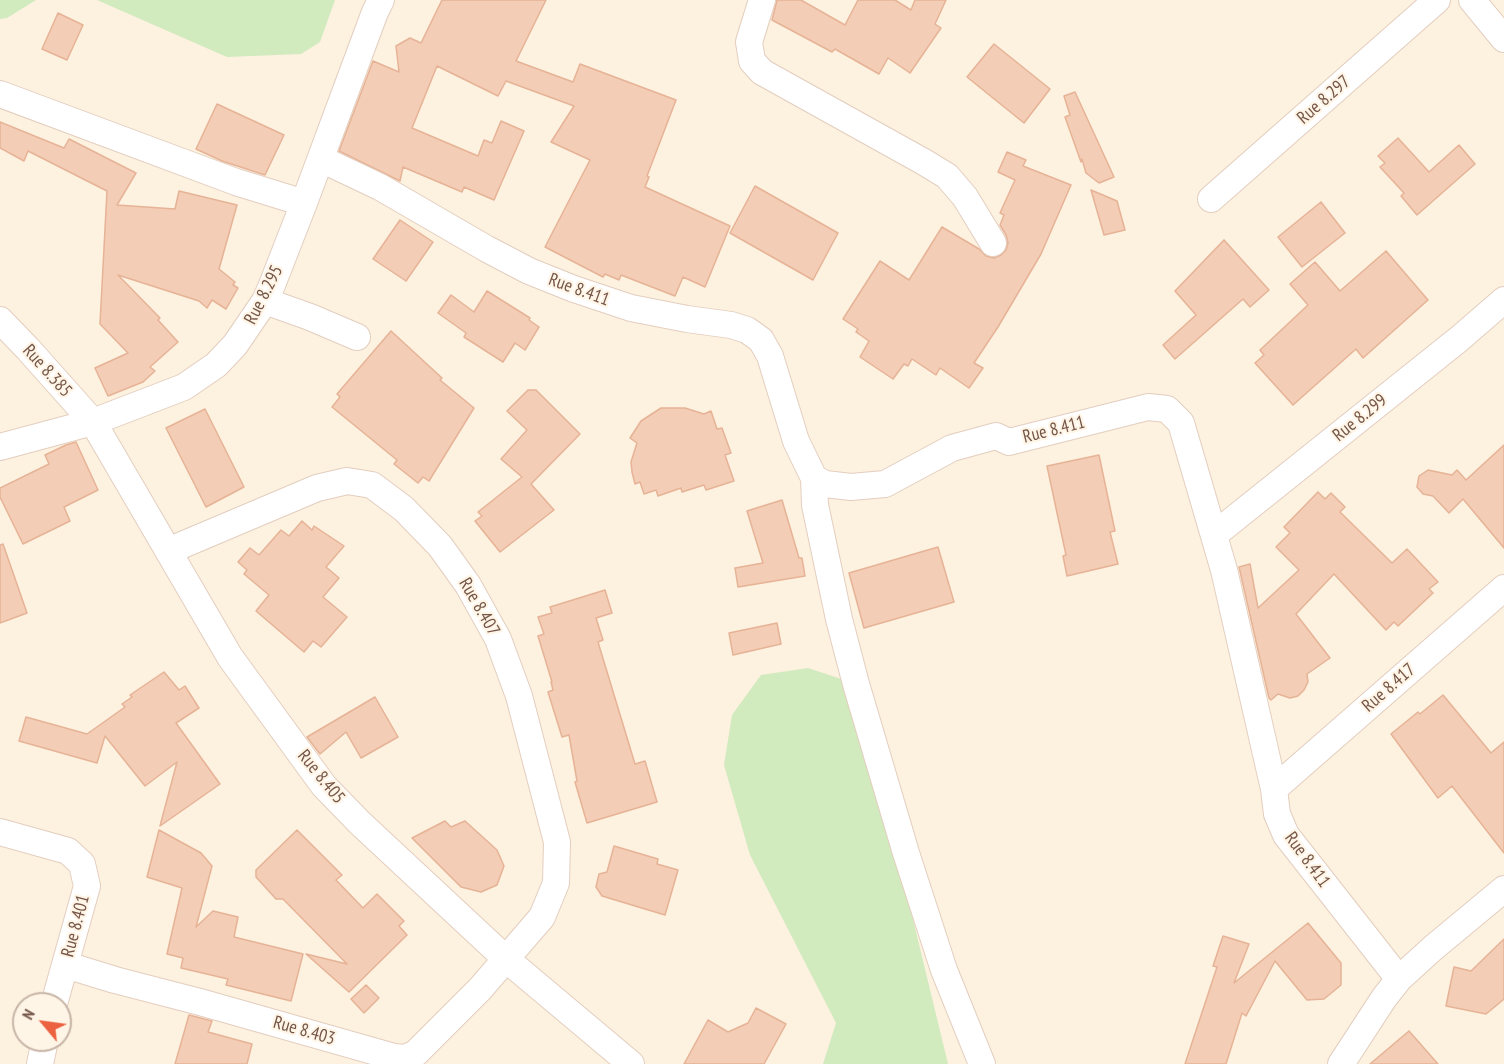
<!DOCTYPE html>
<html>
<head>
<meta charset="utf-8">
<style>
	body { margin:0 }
	#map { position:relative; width:1504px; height:1064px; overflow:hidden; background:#fdf1e0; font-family:"PT Sans Narrow",sans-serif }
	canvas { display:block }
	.north { position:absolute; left:12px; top:992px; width:60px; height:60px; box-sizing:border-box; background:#fff5e7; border:2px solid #c7b5a7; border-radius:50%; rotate:299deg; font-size:16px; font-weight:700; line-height:24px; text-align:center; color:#745547 }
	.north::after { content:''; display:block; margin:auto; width:21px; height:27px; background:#ec6140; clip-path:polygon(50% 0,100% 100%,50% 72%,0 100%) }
</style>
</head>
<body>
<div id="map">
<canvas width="1504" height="1064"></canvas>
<div class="north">N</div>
</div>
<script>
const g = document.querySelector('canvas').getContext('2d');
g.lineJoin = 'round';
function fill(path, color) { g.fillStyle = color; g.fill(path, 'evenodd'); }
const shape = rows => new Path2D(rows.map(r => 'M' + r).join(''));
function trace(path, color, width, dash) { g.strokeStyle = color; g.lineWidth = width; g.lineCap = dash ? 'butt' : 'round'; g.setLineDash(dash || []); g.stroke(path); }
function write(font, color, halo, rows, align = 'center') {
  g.font = font + ' "PT Sans Narrow",sans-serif'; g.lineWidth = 4.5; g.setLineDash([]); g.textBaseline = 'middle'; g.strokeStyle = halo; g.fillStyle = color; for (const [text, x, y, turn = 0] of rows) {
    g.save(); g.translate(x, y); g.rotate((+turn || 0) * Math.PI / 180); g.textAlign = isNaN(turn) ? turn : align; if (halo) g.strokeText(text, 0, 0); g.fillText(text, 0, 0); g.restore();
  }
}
fill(shape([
	[0,0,36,0,7,18,0,19],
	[97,0,335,0,320,42,301,54,227,57],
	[808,668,856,684,948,1064,823,1064,836,1023,750,855,724,765,732,715,761,675]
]), '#d1eabe');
const building = shape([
	[442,0,546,0,516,61,573,82,580,64,676,100,647,176,649,177,645,187,730,226,705,287,683,277,675,296,621,275,619,280,605,274,603,277,545,247,590,160,551,142,574,106,506,81,498,96,437,66,412,128,478,156,484,140,492,143,501,121,524,131,494,200,464,187,462,192,403,167,400,181,339,151,373,61,399,72,396,46,410,38,421,43,442,0],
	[777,0,801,0,845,25,858,0,895,0,911,10,915,0,946,0,935,24,941,28,910,73,888,58,879,74,835,49,832,52,772,20,777,0],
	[58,13,83,25,67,60,42,49,58,13],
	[994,44,1050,89,1024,123,967,77,994,44],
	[1075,92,1114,177,1099,183,1086,173,1082,159,1081,162,1065,117,1070,115,1064,96,1075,92],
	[217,104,284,135,265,175,222,161,196,149,217,104],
	[0,122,64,148,69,139,136,173,117,205,175,209,179,191,237,205,219,269,235,282,233,285,238,288,226,309,212,300,207,308,199,301,118,275,160,318,158,320,178,342,150,367,155,371,143,382,108,396,95,368,128,353,100,324,107,191,28,151,24,161,0,148,0,122],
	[1398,138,1429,172,1459,145,1475,164,1417,215,1401,196,1404,193,1380,167,1385,163,1378,156,1398,138],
	[1007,152,1026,160,1023,166,1071,185,1041,254,998,327,974,363,983,368,969,388,940,368,936,375,912,359,908,366,904,364,893,379,860,357,869,341,856,332,858,329,843,319,880,261,909,280,942,227,979,249,986,256,994,258,1001,255,1006,250,1008,243,1006,235,1000,225,1004,215,1000,213,1015,180,998,172,1007,152],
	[755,186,838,233,813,280,730,233,755,186],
	[1091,190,1117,201,1125,230,1104,235,1091,190],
	[1321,202,1345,233,1302,267,1278,237,1321,202],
	[400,220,433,242,406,281,373,259,400,220],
	[1224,240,1269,290,1250,307,1243,299,1175,359,1163,345,1196,315,1175,291,1224,240],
	[1386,251,1428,300,1363,358,1356,349,1293,405,1255,363,1264,355,1260,350,1308,305,1290,284,1315,262,1340,291,1386,251],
	[487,291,530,318,529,320,539,327,525,350,515,343,503,362,464,337,466,333,438,313,451,295,474,312,487,291],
	[391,331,442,378,440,380,474,408,429,481,423,477,418,483,394,464,397,460,332,407,340,397,337,394,391,331],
	[528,390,536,390,580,434,531,484,554,510,500,552,475,521,482,516,478,512,522,477,501,459,527,430,507,411,528,390],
	[661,408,685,408,704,414,711,411,717,429,722,428,731,453,725,455,734,481,706,490,704,485,682,492,681,488,658,496,656,490,644,494,640,482,635,484,632,472,631,462,637,443,630,438,641,421,661,408],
	[205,409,244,487,206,507,166,428,205,409],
	[76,442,98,490,64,507,70,521,23,544,0,497,0,488,49,464,45,455,66,445,76,442],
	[1504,445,1504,548,1463,499,1449,513,1433,496,1423,494,1417,487,1419,476,1428,470,1452,475,1457,470,1466,480,1504,445],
	[1099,455,1115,531,1110,532,1118,564,1067,576,1063,556,1066,555,1047,466,1099,455],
	[1318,492,1325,499,1331,493,1345,507,1340,512,1392,563,1407,549,1438,582,1429,589,1433,593,1398,626,1394,622,1386,630,1334,574,1296,614,1330,658,1307,674,1308,682,1304,690,1298,696,1290,698,1278,694,1271,700,1269,698,1239,567,1250,564,1258,608,1299,570,1276,547,1290,533,1284,527,1318,492],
	[782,500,799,558,802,558,805,576,738,587,735,568,763,563,747,511,782,500],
	[302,521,312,530,314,526,344,546,326,567,339,578,323,597,347,617,321,647,313,641,304,652,256,611,269,595,244,574,247,570,238,562,250,548,259,555,281,530,289,536,302,521],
	[3,544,27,613,0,623,0,545,3,544],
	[938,547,954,602,864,628,849,573,938,547],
	[605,590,612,613,596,618,603,640,598,642,635,764,645,761,657,802,587,823,575,782,577,781,569,735,562,737,548,692,553,690,551,682,552,682,538,636,544,634,538,617,552,613,550,607,605,590],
	[777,623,781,644,733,655,729,633,777,623],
	[164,672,179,690,185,686,199,708,176,723,220,784,160,826,177,762,145,786,105,736,97,763,19,741,26,717,87,734,125,707,122,704,132,697,130,695,164,672],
	[1443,695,1491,753,1504,742,1504,853,1452,786,1438,798,1391,734,1418,712,1420,714,1443,695],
	[375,697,398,737,361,758,346,732,320,754,307,737,375,697],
	[445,821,451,827,465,821,497,850,504,866,497,885,481,892,461,887,412,838,445,821],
	[159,830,201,853,212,866,196,927,213,911,238,917,234,937,303,954,291,1001,226,985,228,979,181,968,183,958,167,954,182,888,147,877,159,830],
	[297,830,342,875,336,880,363,908,377,894,404,921,399,926,407,935,349,992,306,954,347,964,283,899,276,899,256,877,256,870,297,830],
	[614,846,658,859,657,864,678,870,665,915,602,896,596,887,599,874,607,872,614,846],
	[1308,923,1341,963,1341,985,1324,999,1307,1000,1275,961,1246,1016,1242,1013,1226,1064,1185,1064,1217,967,1213,966,1223,936,1249,944,1234,983,1308,923],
	[1504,939,1504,999,1486,1014,1446,1006,1454,967,1471,971,1504,939],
	[366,985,379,998,364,1013,351,999,366,985],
	[756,1008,786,1024,764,1064,684,1064,708,1020,728,1032,748,1023,756,1008],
	[189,1015,212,1021,208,1032,252,1044,247,1064,175,1064,189,1015],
	[1409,1031,1438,1064,1370,1064,1409,1031]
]);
fill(building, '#f3cdb6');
trace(building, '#e6b396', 1.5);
const minor = shape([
	[762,0,749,42,752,61,762,72,924,162,947,176,965,197,993,243],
	[1472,0,1504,39],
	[0,94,236,182,304,203],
	[321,159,380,187,487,249,529,271,574,289,631,308,687,319,731,325,747,330,761,340,770,356,796,441,814,478,825,484,851,487,885,484,952,448,996,436,1009,442,1148,407,1167,409,1181,423,1224,570,1274,789,1277,814,1286,835,1399,979,1384,998,1341,1064],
	[1211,199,1437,0],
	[265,301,310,317,357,337],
	[0,320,28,349,93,422,230,657,324,786,360,823,506,959,631,1064],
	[0,447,93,422,184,387,216,365,235,345,265,301,272,285,304,203,375,12,381,0],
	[814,478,815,505,839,619,856,684,906,853,944,970,982,1064],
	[1214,535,1459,339,1504,300],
	[1274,789,1504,588],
	[0,832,68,851,82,864,87,886,54,1004],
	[66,965,115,980,200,1002,394,1057,405,1058,416,1053,480,989,542,917,556,883,557,842,519,696,498,639,468,585,440,546,404,509,372,485,347,481,317,488,168,551],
	[1399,979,1433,948,1504,889],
	[40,1064,45,1040]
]);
trace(minor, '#e3cebf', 28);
trace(minor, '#fff', 26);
write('18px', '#745547', '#fff5e7', [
	["Rue 8.297",1324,100,-41],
	["Rue 8.411",579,290,20],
	["Rue 8.295",264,295,-63],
	["Rue 8.385",47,371,48],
	["Rue 8.299",1360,418,-39],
	["Rue 8.411",1054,430,-14],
	["Rue 8.407",479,607,60],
	["Rue 8.417",1389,688,-41],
	["Rue 8.405",321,777,51],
	["Rue 8.411",1307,860,54],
	["Rue 8.401",76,926,-75],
	["Rue 8.403",304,1031,16]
]);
</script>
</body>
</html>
